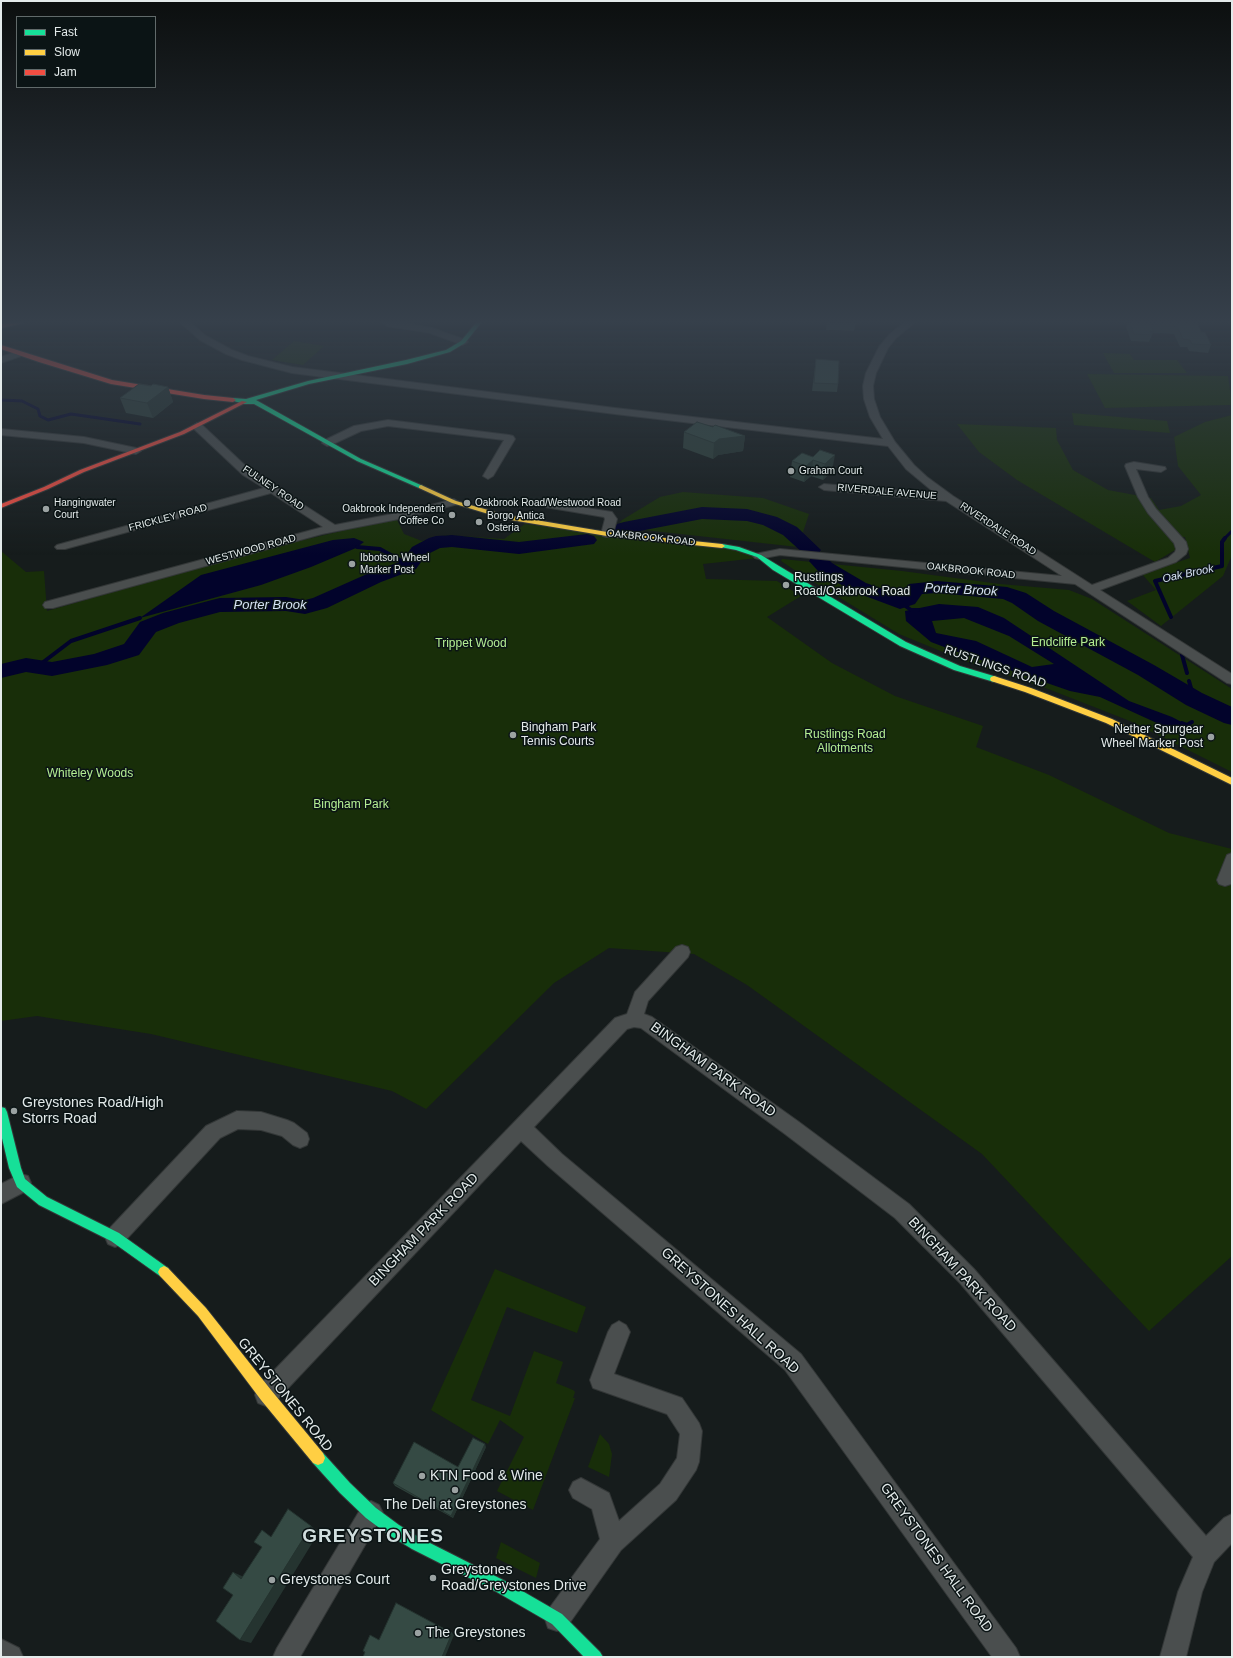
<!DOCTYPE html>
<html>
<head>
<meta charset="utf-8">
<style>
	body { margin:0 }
	#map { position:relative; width:1233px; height:1658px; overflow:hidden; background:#161c1c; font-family:Helvetica,sans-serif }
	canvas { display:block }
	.frame { position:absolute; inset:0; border:2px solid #e3eaea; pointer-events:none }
	.legend { position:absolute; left:16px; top:16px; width:140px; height:72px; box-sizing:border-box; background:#0b1415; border:1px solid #616a6a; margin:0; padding:5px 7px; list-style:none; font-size:12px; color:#e3eaea }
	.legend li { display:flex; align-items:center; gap:8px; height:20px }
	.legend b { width:20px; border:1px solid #616a6a }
</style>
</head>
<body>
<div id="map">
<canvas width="1233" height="1658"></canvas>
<div class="frame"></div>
<ul class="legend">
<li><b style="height:5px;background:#16e098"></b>Fast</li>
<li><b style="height:5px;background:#ffcf43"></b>Slow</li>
<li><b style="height:5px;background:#f24e42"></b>Jam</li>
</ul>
</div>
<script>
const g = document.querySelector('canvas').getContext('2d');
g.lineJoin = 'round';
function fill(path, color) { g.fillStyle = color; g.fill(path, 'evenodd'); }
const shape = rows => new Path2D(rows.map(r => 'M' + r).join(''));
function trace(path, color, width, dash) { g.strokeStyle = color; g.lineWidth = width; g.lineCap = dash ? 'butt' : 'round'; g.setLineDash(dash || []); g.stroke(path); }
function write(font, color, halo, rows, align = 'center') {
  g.font = font + ' Helvetica,sans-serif'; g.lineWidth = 3; g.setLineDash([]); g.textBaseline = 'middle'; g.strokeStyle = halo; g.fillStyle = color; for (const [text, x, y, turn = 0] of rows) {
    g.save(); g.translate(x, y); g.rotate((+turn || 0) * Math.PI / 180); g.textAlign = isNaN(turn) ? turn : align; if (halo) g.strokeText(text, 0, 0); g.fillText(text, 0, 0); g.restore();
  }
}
fill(shape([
	[294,341,324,346,303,365,272,360],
	[1103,353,1130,354,1134,360,1177,360,1187,373,1114,373],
	[1087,374,1228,376,1232,404,1230,405,1105,408],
	[1072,413,1167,421,1170,433,1074,425],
	[1232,415,1232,555,1223,576,1161,626,1127,601,1156,590,1142,574,1190,558,1185,537,1174,537,1175,550,1155,562,1017,480,979,452,957,424,1056,428,1057,440,1073,470,1108,490,1151,498,1159,510,1181,506,1201,495,1178,466,1174,437,1205,422],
	[683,492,763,498,809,514,802,535,816,549,617,527,622,520,660,497],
	[396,518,404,534,422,541,446,535,504,539,525,524,738,549,758,558,703,564,706,579,777,581,801,596,767,617,832,663,895,696,983,726,976,747,1049,775,1169,833,1232,849,1232,1256,1149,1331,982,1154,747,985,694,954,609,948,554,983,426,1109,392,1091,151,1034,37,1016,1,1021,1,551,26,572,44,571,47,611,245,554],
	[782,559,902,571,1000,584,1069,590,1092,599,1232,689,1232,772,1130,721,1043,687,965,661,899,634,796,571,781,561],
	[495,1269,586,1307,577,1333,507,1307,471,1400,510,1416,534,1351,563,1362,556,1383,573,1390,575,1392,573,1398,575,1398,533,1510,497,1491,524,1437,500,1420,488,1444,431,1410],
	[600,1434,609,1444,612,1454,609,1477,588,1467],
	[501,1542,540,1563,536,1578,496,1558]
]), '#182e09');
fill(shape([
	[354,538,364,542,356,548,311,567,261,585,140,618,201,575,333,540],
	[939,604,978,607,1004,618,1129,701,1172,717,1197,730,1188,733,1159,724,1100,697,1070,691,955,651,931,642,906,621,905,611],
	[964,618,1009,636,1054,664,1032,667,976,641,936,633,932,621]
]), '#02032b');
trace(shape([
	[1,400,22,401,38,409,40,416,48,420,71,414,140,424],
	[1224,539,1232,531]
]), '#02032b', 3);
trace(shape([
	[357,547,380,549,409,565],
	[900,602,911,610,918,610],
	[1171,617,1155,581,1222,566,1222,542,1225,538],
	[1182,655,1187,673],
	[38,666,71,641,140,618],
	[1189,681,1194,699],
	[1211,711,1215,709],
	[1182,723,1187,725,1192,722]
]), '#02032b', 4);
fill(shape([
	[702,507,747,509,777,517,797,527,821,550,818,554,811,556,804,554,783,535,763,525,747,521,702,519,624,534,617,532,614,528,617,524,624,522,702,507],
	[587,534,594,536,597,540,594,544,519,554,452,547,440,548,426,555,416,569,381,582,327,608,305,614,286,611,220,612,179,623,156,632,139,655,107,665,52,676,26,672,1,678,1,664,26,658,52,662,94,654,124,644,140,622,163,613,212,600,220,598,286,597,305,600,313,598,367,574,402,561,412,547,429,538,436,536,452,535,519,542,587,534],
	[819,555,826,557,832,563,866,583,900,595,909,584,937,581,1007,587,1026,593,1054,611,1154,665,1202,693,1232,707,1232,725,1224,723,1186,705,1138,675,1038,621,1012,603,1003,599,937,593,922,594,915,604,900,609,852,591,818,571,809,561,812,557,819,555]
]), '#02032b');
const street = shape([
	[181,323,191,323,206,336,232,350,248,356,292,367,615,408,883,439,870,417,864,399,863,386,866,373,879,347,890,334,904,323,914,323,896,338,888,348,876,373,873,386,874,399,880,417,895,442,914,465,927,477,953,496,1092,585,1168,558,1175,552,1176,549,1174,543,1148,513,1138,497,1125,466,1126,464,1134,462,1165,467,1166,469,1161,472,1136,469,1148,497,1156,509,1186,542,1188,549,1186,554,1176,562,1100,590,1232,674,1232,684,1227,683,1075,584,780,555,759,559,755,558,753,556,755,554,780,549,1062,576,946,501,824,490,819,487,824,484,936,494,906,469,888,446,615,414,292,373,242,360,226,354,200,340,181,323],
	[383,323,404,323,432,328,466,340,468,342,463,345,430,333,387,326,383,323],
	[18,351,21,352,23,354,21,356,1,363,1,357,18,351],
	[388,420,509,435,513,436,515,439,493,476,488,479,483,476,504,440,388,426,361,431,331,445,327,446,322,443,323,441,354,426,388,420],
	[197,423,201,424,251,471,335,525,408,511,454,499,459,502,458,504,409,517,322,534,53,608,45,608,43,605,45,602,323,527,271,493,65,549,57,549,55,547,57,545,264,488,243,475,193,428,192,426,197,423],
	[1,429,84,437,136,448,141,451,136,454,84,443,1,435,1,429],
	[549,502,612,512,617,519,613,534,611,536,607,537,603,536,601,534,605,519,604,517,545,507,543,505,549,502],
	[1232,853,1232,882,1231,884,1225,886,1219,884,1217,880,1227,855,1232,853],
	[682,945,688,947,690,952,688,957,648,1001,644,1014,652,1017,799,1122,909,1204,974,1269,1206,1536,1224,1518,1232,1514,1232,1543,1214,1562,1202,1592,1186,1657,1160,1657,1178,1592,1193,1557,960,1283,895,1218,785,1134,641,1028,634,1027,627,1029,534,1127,562,1154,801,1354,1016,1648,1020,1657,992,1657,785,1370,548,1166,521,1141,274,1403,266,1406,258,1403,255,1395,258,1387,615,1018,627,1014,635,992,676,947,682,945],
	[237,1111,261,1112,287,1120,294,1123,307,1133,309,1139,307,1145,300,1148,293,1145,282,1136,261,1130,238,1129,220,1138,122,1244,115,1247,108,1244,105,1237,108,1230,206,1126,237,1111],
	[21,1174,28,1176,31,1183,28,1190,1,1204,1,1184,21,1174],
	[619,1321,626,1325,630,1332,614,1374,682,1398,699,1423,702,1431,699,1462,696,1470,676,1500,621,1550,566,1628,557,1631,548,1628,545,1619,548,1610,600,1539,592,1509,573,1498,569,1490,573,1482,581,1478,609,1493,619,1521,660,1484,677,1458,680,1434,667,1414,593,1388,590,1380,608,1332,612,1325,619,1321],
	[371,1501,379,1505,383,1513,379,1521,300,1657,273,1657,277,1648,363,1505,371,1501],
	[1,1639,19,1648,23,1657,1,1657,1,1639]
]);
const fast = shape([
	[476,323,481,323,465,343,450,352,407,364,309,384,256,400,361,459,423,486,423,488,419,488,357,461,254,404,244,404,230,400,233,398,246,399,308,381,406,360,446,350,461,341,476,323],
	[722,544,739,547,761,555,779,566,906,642,960,666,997,677,998,679,994,682,954,670,900,646,773,570,757,557,736,550,720,547,719,546,722,544],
	[1,1107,5,1108,7,1112,21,1168,25,1179,47,1197,119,1233,168,1268,170,1272,168,1276,164,1278,160,1276,111,1241,39,1205,17,1187,9,1168,1,1134,1,1107],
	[318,1451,323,1453,350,1483,376,1508,399,1525,422,1539,505,1581,562,1614,600,1652,603,1657,584,1657,552,1624,495,1591,412,1549,389,1535,366,1518,340,1493,313,1463,311,1458,313,1453,318,1451]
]);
const slow = shape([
	[421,485,456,501,506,515,607,532,722,544,725,546,722,548,607,536,505,519,452,503,419,488,419,486,421,485],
	[994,676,1031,688,1112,719,1232,778,1232,785,1106,723,1025,692,991,681,990,679,991,677,994,676],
	[164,1266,168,1268,206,1308,271,1390,323,1453,325,1458,323,1463,318,1465,313,1463,261,1400,198,1316,160,1276,158,1272,160,1268,164,1266]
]);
const jam = shape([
	[8,323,23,323,1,328,1,324,8,323],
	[1,345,112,380,204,395,233,398,236,400,233,402,204,399,111,384,39,362,1,349,1,345],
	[242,401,247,402,184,434,84,472,48,489,1,508,1,504,44,487,80,470,180,432,242,401]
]);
trace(street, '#333737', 2);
trace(fast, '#333737', 2);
trace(slow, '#333737', 2);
trace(jam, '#333737', 2);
fill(street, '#4a4e4e');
fill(fast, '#16e098');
fill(slow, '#ffcf43');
fill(jam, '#f24e42');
fill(shape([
	[827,323,856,323,854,331,826,330],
	[1128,323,1197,323,1201,332,1211,345,1208,353,1189,351,1187,347,1180,347,1174,334,1153,333,1149,342,1131,341,1126,327],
	[816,359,838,384,837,392,812,391],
	[151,386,168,387,173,402,153,418,126,413,120,398],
	[713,427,745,436,743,451,718,455,713,459,683,448,684,432],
	[820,450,832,471,823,480,811,476,804,482,790,477,792,461,813,457],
	[486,1447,453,1518,395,1486,393,1483,458,1467]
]), '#2e403a');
fill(shape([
	[168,387,173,402,153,418,147,403],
	[745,436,743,451,718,455,713,459,714,443,719,439],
	[835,455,832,471,823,480,825,464],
	[813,460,811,476,804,482,806,466],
	[485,1444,486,1447,453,1518,451,1516],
	[311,1526,319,1532,251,1643,240,1640],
	[233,1572,244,1577,241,1579],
	[452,1633,454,1635,445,1657,442,1657]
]), '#253430');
const building = shape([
	[1130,323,1150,323,1154,332,1150,331,1152,335,1134,334,1130,323],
	[1152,323,1197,323,1201,332,1205,332,1211,345,1192,344,1190,340,1183,339,1177,326,1153,325,1152,323],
	[816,359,839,361,838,384,814,383,816,359],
	[139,384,151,386,153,384,168,387,147,403,120,398,139,384],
	[697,422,713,427,715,425,745,436,719,439,714,443,684,432,697,422],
	[820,450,835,455,825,464,813,460,806,466,792,461,802,453,813,457,820,450],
	[473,1438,485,1444,451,1516,393,1483,414,1442,458,1467,473,1438],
	[288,1509,311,1526,240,1640,216,1621,233,1595,223,1588,233,1572,241,1579,262,1547,254,1542,262,1530,271,1537,288,1509],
	[396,1603,452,1633,442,1657,363,1657,365,1652,363,1651,370,1635,379,1640,396,1603]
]);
fill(building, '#354a44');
trace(building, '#253430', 1);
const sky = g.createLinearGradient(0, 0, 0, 555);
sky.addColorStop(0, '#0c0f0f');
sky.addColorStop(0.58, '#36404b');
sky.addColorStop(1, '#36404b00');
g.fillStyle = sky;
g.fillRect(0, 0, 1233, 555);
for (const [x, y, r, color] of [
	[791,471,4,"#9ba2a2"],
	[467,503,4,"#9ba2a2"],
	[46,509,4,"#9ba2a2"],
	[452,515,4,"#9ba2a2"],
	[479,522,4,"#9ba2a2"],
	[352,564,4,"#9ba2a2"],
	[786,585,4,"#9ba2a2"],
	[513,735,4,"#9ba2a2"],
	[1211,737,4,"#9ba2a2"],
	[14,1111,4,"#9ba2a2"],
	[422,1476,4,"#9ba2a2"],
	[455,1490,4,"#9ba2a2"],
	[433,1578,4,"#9ba2a2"],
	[272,1580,4,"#9ba2a2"],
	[418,1633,4,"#9ba2a2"]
]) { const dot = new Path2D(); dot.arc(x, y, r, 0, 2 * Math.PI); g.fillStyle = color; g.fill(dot); trace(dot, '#0b1415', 1.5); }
write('10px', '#e3eaea', '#0b1415', [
	["Graham Court",799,471],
	["Hangingwater",54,503],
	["Court",54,515],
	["Oakbrook Road/Westwood Road",475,503],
	["Oakbrook Independent",444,509,"right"],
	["Coffee Co",444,521,"right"],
	["Borgo Antica",487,516],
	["Osteria",487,528],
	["Ibbotson Wheel",360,558],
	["Marker Post",360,570]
], 'left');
write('10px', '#e3eaea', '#0b1415', [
	["FULNEY ROAD",273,488,34],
	["RIVERDALE AVENUE",887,492,5],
	["FRICKLEY ROAD",168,518,-15],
	["RIVERDALE ROAD",998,529,33],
	["OAKBROOK ROAD",651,538,6],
	["WESTWOOD ROAD",251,550,-15],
	["OAKBROOK ROAD",971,571,6]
]);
write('italic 11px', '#d6e2f3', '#0b1415', [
	["Oak Brook",1188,574,-12]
]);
write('12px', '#e3eaea', '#0b1415', [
	["Rustlings",794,578],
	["Road/Oakbrook Road",794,592],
	["Bingham Park",521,728],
	["Tennis Courts",521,742],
	["Nether Spurgear",1203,730,"right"],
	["Wheel Marker Post",1203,744,"right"]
], 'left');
write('12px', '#b4ee93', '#0b1415', [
	["Endcliffe Park",1068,643],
	["Trippet Wood",471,644],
	["Rustlings Road",845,735],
	["Allotments",845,749],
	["Whiteley Woods",90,774],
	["Bingham Park",351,805]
]);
write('12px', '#e3eaea', '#0b1415', [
	["RUSTLINGS ROAD",995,667,19]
]);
write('italic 13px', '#d6e2f3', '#0b1415', [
	["Porter Brook",961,590,3],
	["Porter Brook",270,605]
]);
write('14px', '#e3eaea', '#0b1415', [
	["BINGHAM PARK ROAD",713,1070,36],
	["BINGHAM PARK ROAD",424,1230,-46],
	["BINGHAM PARK ROAD",962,1275,47],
	["GREYSTONES HALL ROAD",730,1311,42],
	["GREYSTONES ROAD",285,1395,51],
	["GREYSTONES HALL ROAD",936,1558,54]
]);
write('14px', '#e3eaea', '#0b1415', [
	["Greystones Road/High",22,1103],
	["Storrs Road",22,1119],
	["KTN Food & Wine",430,1476],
	["The Deli at Greystones",455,1505,"center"],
	["Greystones",441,1570],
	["Road/Greystones Drive",441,1586],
	["Greystones Court",280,1580],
	["The Greystones",426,1633]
], 'left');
g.letterSpacing = '1px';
write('bold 19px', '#d1dede', '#0b1415', [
	["GREYSTONES",373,1537]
]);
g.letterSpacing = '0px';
</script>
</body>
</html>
